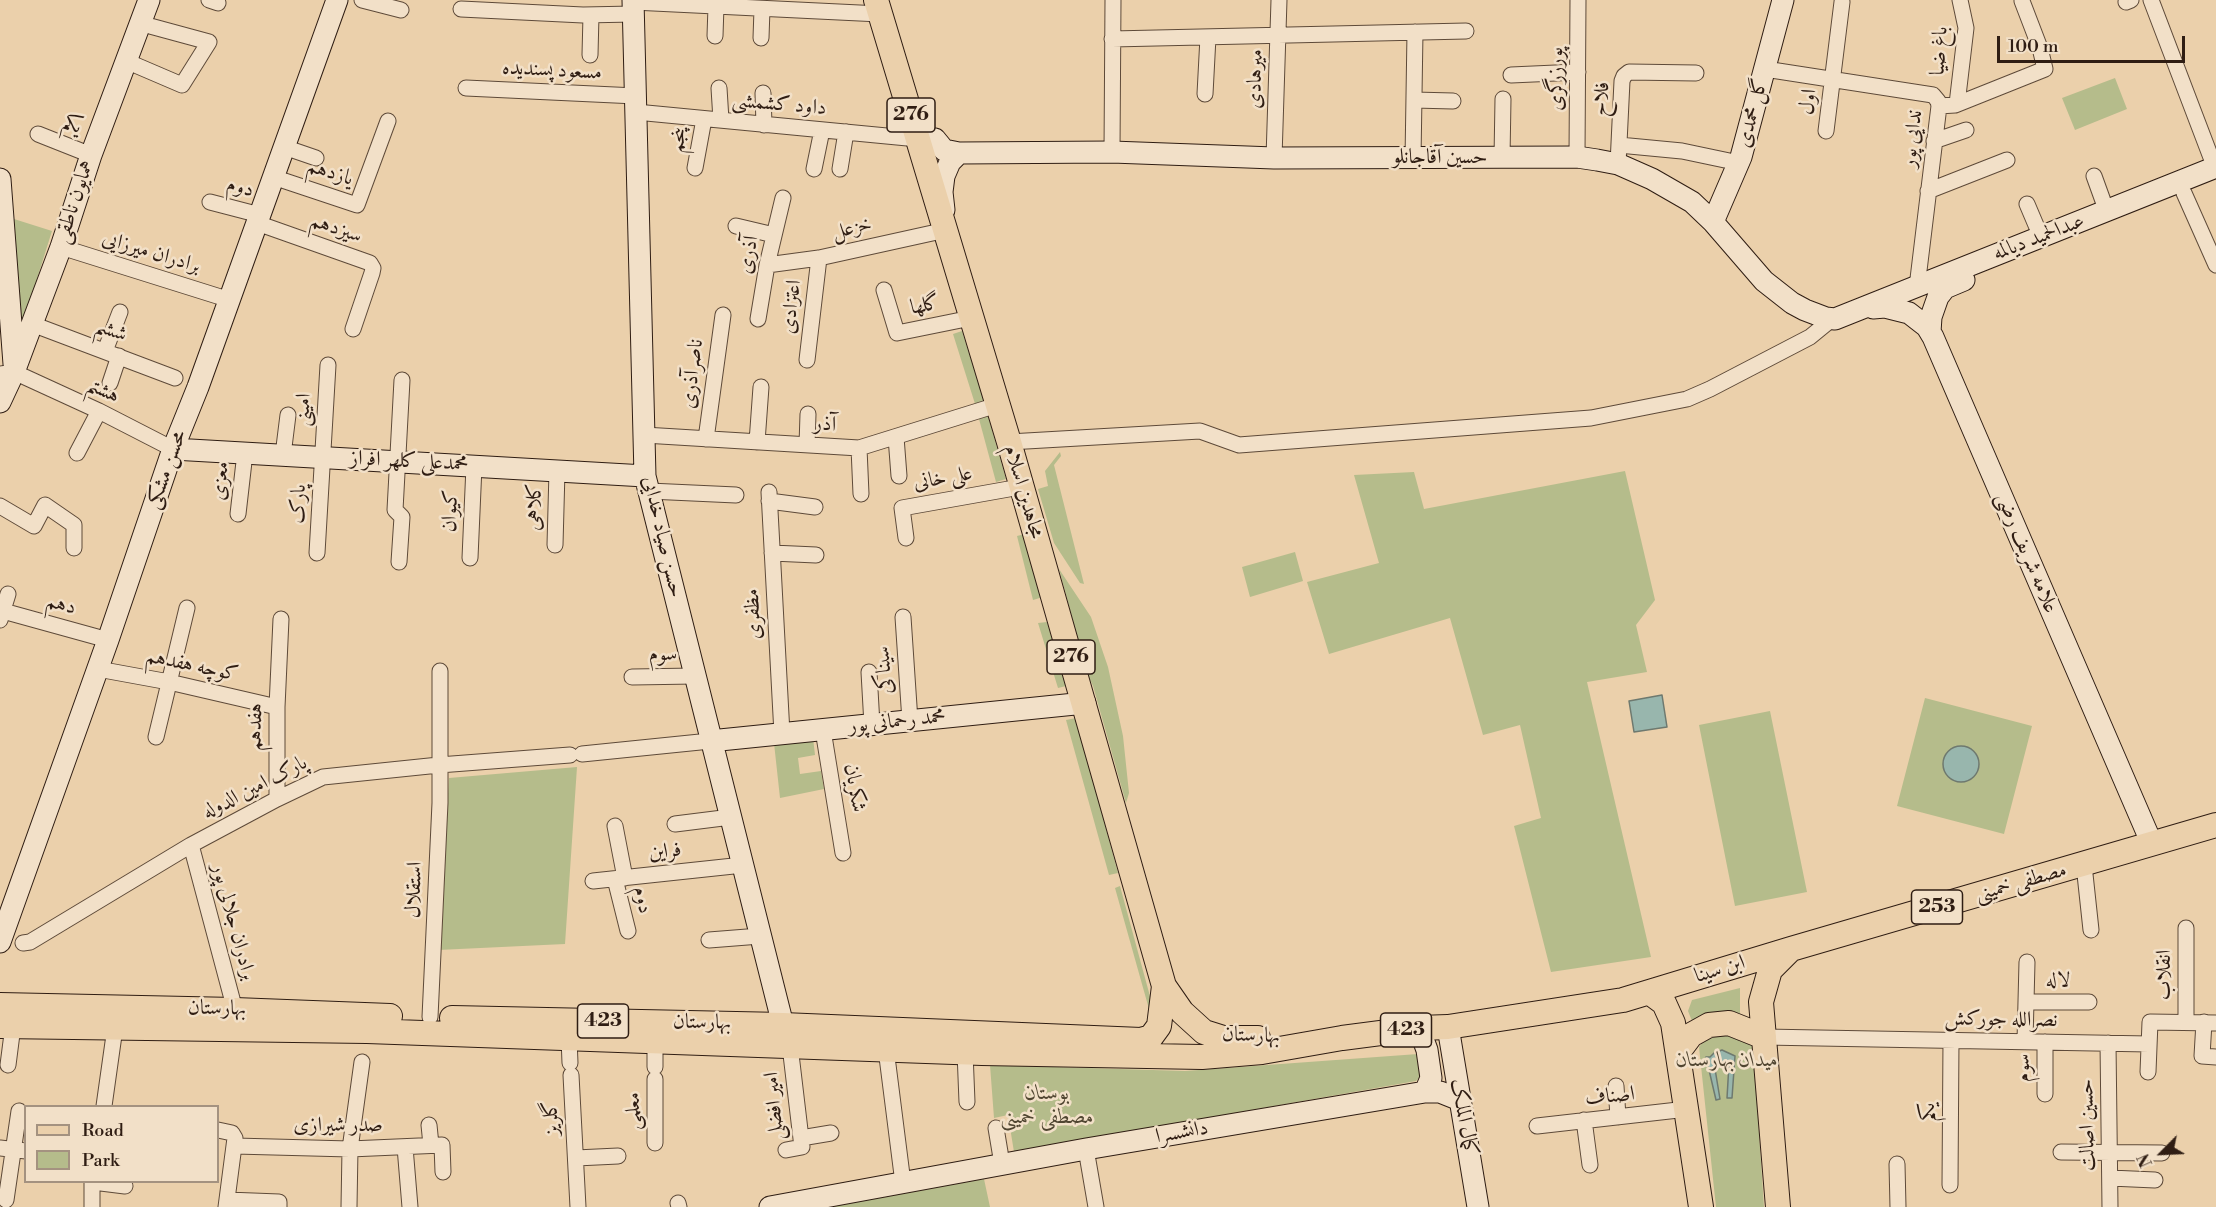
<!DOCTYPE html>
<html>
<head>
<meta charset="utf-8">
<style>
	body { margin:0 }
	#map { position:relative; width:2216px; height:1207px; overflow:hidden; background:#ebd0ab; font-family:"Libre Bodoni",serif }
	canvas { display:block }
	.legend { position:absolute; left:24px; top:1105px; width:195px; height:78px; box-sizing:border-box; background:#f2e0c8; border:2px solid #a49280; margin:0; padding:8px 10px; list-style:none; font-size:18px; color:#2f1d13 }
	.legend li { display:flex; align-items:center; gap:12px; height:30px }
	.legend b { width:30px; border:2px solid #a49280 }
	.north { position:absolute; left:2132px; top:1123px; width:60px; height:60px; -webkit-text-stroke:4px #f2e0c8; paint-order:stroke; rotate:246deg; font-size:16px; font-weight:700; line-height:24px; text-align:center; color:#2f1d13 }
	.north::after { content:''; display:block; margin:auto; width:21px; height:27px; background:#2f1d13; clip-path:polygon(50% 0,100% 100%,50% 72%,0 100%) }
	.scale { position:absolute; left:1997px; top:36px; width:188px; height:27px; box-sizing:border-box; border:3px solid #2f1d13; border-top:0; padding-left:8px; font-size:18px; line-height:21px; white-space:nowrap; color:#2f1d13; -webkit-text-stroke:4px #f2e0c8; paint-order:stroke }
</style>
</head>
<body>
<div id="map">
<canvas width="2216" height="1207"></canvas>
<ul class="legend">
<li><b style="height:8px;background:#ebd0ab"></b>Road</li>
<li><b style="height:16px;background:#b5bc8b"></b>Park</li>
</ul>
<div class="north">N</div>
<div class="scale">100 m</div>
</div>
<script>
const g = document.querySelector('canvas').getContext('2d');
g.lineJoin = 'round';
function fill(path, color) { g.fillStyle = color; g.fill(path, 'evenodd'); }
const shape = rows => new Path2D(rows.map(r => 'M' + r).join(''));
function trace(path, color, width, dash) { g.strokeStyle = color; g.lineWidth = width; g.lineCap = dash ? 'butt' : 'round'; g.setLineDash(dash || []); g.stroke(path); }
function write(font, color, halo, rows, align = 'center') {
  g.font = font + ' "Libre Bodoni",Amiri,serif'; g.lineWidth = 5; g.setLineDash([]); g.textBaseline = 'middle'; g.strokeStyle = halo; g.fillStyle = color; for (const [text, x, y, turn = 0] of rows) {
    g.save(); g.translate(x, y); g.rotate((+turn || 0) * Math.PI / 180); g.textAlign = isNaN(turn) ? turn : align; if (halo) g.strokeText(text, 0, 0); g.fillText(text, 0, 0); g.restore();
  }
}
fill(shape([
	[2115,78,2127,109,2075,130,2062,98],
	[14,219,52,231,20,333],
	[962,331,985,404,976,407,953,334],
	[988,416,1006,479,996,482,979,419],
	[1060,452,1061,456,1054,465,1084,584,1080,583,1054,543,1038,489,1048,486,1045,471],
	[1625,471,1655,600,1636,625,1647,672,1587,682,1651,957,1551,972,1514,826,1541,818,1520,725,1483,735,1450,618,1329,654,1307,582,1379,563,1354,475,1414,472,1424,509],
	[1025,534,1043,597,1033,600,1017,536],
	[1295,552,1303,581,1250,597,1242,567],
	[1059,569,1091,617,1108,667,1123,736,1129,793,1126,803,1093,686,1087,673],
	[1047,622,1066,686,1058,688,1038,623],
	[1925,698,2032,726,2004,834,1897,806],
	[1770,711,1807,892,1735,906,1699,725],
	[1076,718,1118,873,1109,875,1066,720],
	[813,738,815,755,798,758,800,774,821,771,824,789,780,798,774,743],
	[577,767,565,944,438,950,449,778],
	[1120,886,1154,1011,1149,1009,1115,888],
	[1740,988,1740,1013,1726,1012,1692,1021,1688,1011,1692,1000],
	[1732,1033,1753,1043,1764,1207,1716,1207,1699,1047,1703,1042,1718,1035],
	[1418,1054,1421,1076,1416,1081,1014,1152,1008,1115,994,1118,990,1065,1185,1071],
	[984,1179,990,1207,830,1207]
]), '#b5bc8b');
const water = shape([
	[1662,695,1667,727,1634,732,1629,701,1662,695],
	'1943 764a18 18 0 1 1 36 0a18 18 0 1 1-36 0Z',
	[1722,1050,1735,1056,1732,1098,1727,1098,1729,1064,1721,1065,1714,1063,1720,1099,1716,1100,1706,1057,1710,1057,1714,1053,1722,1050]
]);
fill(water, '#98b6ad');
trace(water, '#6e796f', 1.5);
const street = shape([
	[209,0,218,3],
	[362,0,401,10],
	[2151,0,2215,168],
	[633,2,880,14],
	[2126,2,2131,0],
	[461,9,583,15,634,14],
	[715,36,716,6],
	[761,38,762,9],
	[1112,39,1466,31],
	[590,55,591,15],
	[126,61,182,85,209,42,139,23],
	[1765,69,1933,95,1938,101,1939,106,1917,287],
	[1511,75,1578,72],
	[466,88,636,96],
	[719,88,721,120],
	[763,93,764,125],
	[1205,94,1208,37],
	[1414,100,1453,101],
	[1957,104,1966,28,1960,0],
	[1939,106,1955,105,2045,69,2040,48,2022,1],
	[636,112,918,139],
	[1826,131,1842,2],
	[38,134,91,155],
	[1934,141,1966,130],
	[1619,145,1682,151,1739,163],
	[284,147,316,158],
	[1112,152,1113,0],
	[1577,157,1578,0],
	[1274,158,1279,0],
	[1502,158,1503,99],
	[1413,159,1415,32],
	[1618,164,1622,81,1624,76,1629,72,1696,73],
	[695,168,704,119],
	[814,169,822,130],
	[840,169,846,132],
	[2094,176,2107,212],
	[273,177,357,205,388,121],
	[1928,191,2007,160],
	[2184,193,2216,265],
	[210,202,260,215],
	[2027,204,2041,237],
	[257,223,370,263,373,268,372,273,353,329],
	[736,226,774,235],
	[61,247,230,300],
	[767,265,819,258,946,230],
	[884,290,897,333,971,318],
	[758,319,767,265,783,198],
	[32,324,175,378],
	[105,351,120,312],
	[807,360,819,258],
	[0,374,14,372,99,411,173,449],
	[110,383,119,356],
	[644,435,859,448,997,405],
	[896,437,899,476],
	[706,439,723,315],
	[757,442,761,387],
	[1009,442,1200,431,1239,445,1591,418,1687,399,1710,389,1810,337,1832,319],
	[807,445,808,414],
	[859,448,861,494],
	[77,453,99,411],
	[283,455,288,415],
	[649,491,736,495],
	[769,492,782,734],
	[769,501,815,507],
	[0,506,34,526,45,505,74,525,74,548],
	[238,514,245,453],
	[906,538,902,508,1020,487],
	[555,545,557,471],
	[317,553,328,365],
	[772,553,816,555],
	[470,558,474,466],
	[399,562,402,517,395,510,402,380],
	[3,611,108,640],
	[903,617,910,721],
	[0,620,8,594],
	[98,669,169,682,277,707],
	[869,672,872,725],
	[632,677,695,676],
	[823,730,843,853],
	[156,737,187,608],
	[582,754,710,741],
	[277,799,277,707,281,619],
	[675,824,731,817],
	[615,826,625,878],
	[191,845,235,1010],
	[2084,865,2091,930],
	[615,879,628,931],
	[593,881,743,865],
	[2186,928,2186,1022],
	[709,940,760,936],
	[23,943,30,942,191,845,277,799,323,777,439,765,570,755],
	[2026,1002,2089,1002],
	[430,1017,440,803,440,671],
	[2204,1022,2202,1056,2216,1057],
	[1764,1037,2149,1044],
	[569,1038,570,1063],
	[655,1041,655,1067],
	[2025,1041,2027,962],
	[2045,1042,2045,1094],
	[2108,1043,2110,1207],
	[886,1049,903,1183],
	[965,1052,967,1102],
	[8,1065,13,1026],
	[2148,1072,2150,1022,2216,1023],
	[571,1075,578,1207],
	[655,1079,655,1143],
	[1616,1086,1618,1117],
	[104,1106,115,1028],
	[1584,1120,1590,1165],
	[429,1125,431,1145],
	[1537,1126,1687,1109],
	[996,1128,1002,1164],
	[218,1130,232,1133,235,1138,226,1207],
	[801,1138,831,1133],
	[235,1146,350,1149,442,1145,443,1172],
	[405,1147,410,1207],
	[0,1148,26,1151],
	[1086,1149,1096,1207],
	[786,1150,802,1147,790,1046],
	[2061,1152,2162,1153],
	[576,1158,618,1156],
	[1897,1164,1898,1207],
	[2110,1178,2155,1180],
	[93,1182,125,1186],
	[1950,1185,1951,1040],
	[6,1200,19,1111],
	[227,1200,279,1202,279,1207],
	[678,1203,679,1207],
	[92,1207,92,1182],
	[349,1207,350,1149,362,1062]
]);
const secondary = shape([
	[633,0,645,476,783,1025],
	[935,139,944,150,959,153,1112,152,1274,158,1577,157,1597,160,1618,164,1652,179,1692,202,1713,222,1764,281,1792,303,1805,310,1826,318,1835,319,2216,167],
	[0,179,14,364],
	[944,210,942,192,944,176,950,162,959,153],
	[1713,222,1741,157,1783,0],
	[1873,308,1885,307,1909,313,1927,327,1933,337,2152,844],
	[1930,332,1931,317,1938,297,1945,288,1964,280],
	[0,402,14,372,32,324,61,247,91,155,149,0],
	[173,449,645,476],
	[710,741,1085,703],
	[0,942,108,640,173,449,198,387,337,0],
	[1448,1027,1478,1207],
	[1419,1028,1427,1050,1431,1078,1425,1092],
	[770,1207,1086,1149,1425,1092,1440,1092,1460,1100]
]);
const primary = shape([
	[876,0,1009,442,1164,986,1182,1012,1204,1032,1223,1038,1258,1038],
	[1649,992,1664,1003,1673,1023,1701,1207],
	[0,1005,235,1010,390,1016],
	[452,1018,783,1025,1141,1040,1151,1037,1159,1026,1164,986],
	[0,1026,367,1031,982,1053,1202,1057,1262,1052,1342,1038,1419,1028,1448,1027,1623,1000,1791,949,2216,825],
	[1679,1051,1691,1035,1709,1025,1729,1023,1764,1037],
	[1778,1207,1761,1002,1770,970,1790,950]
]);
trace(street, '#5e4a39', 17);
trace(secondary, '#2f1d13', 23);
trace(primary, '#2f1d13', 26);
trace(street, '#f2e0c8', 15);
trace(secondary, '#f2e0c8', 21);
trace(primary, '#ebd0ab', 24);
for (const [x, y, w] of [
	[911,115,48],
	[1071,657,48],
	[1937,907,51],
	[603,1021,51],
	[1406,1030,51]
]) { const box = new Path2D(); box.roundRect(x - w / 2, y - 17, w, 34, 4.5); g.fillStyle = '#f2e0c8'; g.fill(box); trace(box, '#2f1d13', 1.5); }
write('bold 20px', '#2f1d13', null, [
	["276",911,115],
	["276",1071,657],
	["253",1937,907],
	["423",603,1021],
	["423",1406,1030]
]);
write('21px', '#2f1d13', '#f2e0c8', [
	["باغ ضیا",1940,51,-86],
	["مسعود پسندیده",552,71,3],
	["میرهادی",1256,79,-88],
	["پورزرگری",1557,79,-90],
	["فلاح",1602,99,-84],
	["اول",1809,102,-82],
	["داود کشمشی",779,105,5],
	["گل محمدی",1753,113,-75],
	["یکم",72,125,22],
	["ندایی پور",1913,139,-83],
	["پنجم",679,140,-80],
	["حسین آقاجانلو",1440,158],
	["یازدهم",330,173,18],
	["دوم",240,188,15],
	["همایون ناطقی",75,202,-72],
	["سیزدهم",336,229,19],
	["خزعل",852,229,-13],
	["عبدالحمید دیالمه",2039,238,-21],
	["برادران میرزایی",151,253,17],
	["آذری",749,255,-79],
	["گلها",925,306,-11],
	["اعتزادی",792,307,-83],
	["ششم",111,331,21],
	["ناصرآذری",693,374,-83],
	["هشتم",103,391,26],
	["امینی",304,410,-87],
	["آذر",825,425,4],
	["محمدعلی کلهر افراز",409,462,3],
	["محسن مشکی",167,470,-70],
	["علی خانی",943,479,-10],
	["معزی",221,481,-84],
	["مجاهدین اسلام",1023,492,74],
	["پارک",299,504,-87],
	["کلاهی",535,507,-88],
	["کیوان",451,511,-87],
	["حسن صیاد خدایی",662,537,77],
	["علامه شریف رضی",2026,553,67],
	["دهم",61,605,16],
	["مظفری",754,614,-93],
	["سوم",663,655,-1],
	["کوچه هفدهم",192,666,12],
	["سیناکی",885,670,-94],
	["محمد رحمانی پور",897,722,-6],
	["هفدهم",256,727,-89],
	["پارک امین الدوله",255,788,-27],
	["شکریان",854,788,80],
	["فراین",665,852,-6],
	["مصطفی خمینی",2021,883,-16],
	["استقلال",415,890,-88],
	["دوم",642,900,77],
	["برادران جلالی پور",233,922,75],
	["ابن سینا",1720,970,-17],
	["انقلاب",2165,975,-90],
	["لاله",2058,981],
	["بهارستان",217,1009,1],
	["نصرالله جورکش",2001,1020,1],
	["بهارستان",702,1023,1],
	["بهارستان",1251,1036,2],
	["سوم",2024,1068,-90],
	["اصناف",1610,1097,-6],
	["امیر افضلی",775,1106,-95],
	["معلمی",634,1111,-90],
	["یکم",1929,1112,-90],
	["کمال الملک",1463,1117,80],
	["گلریز",552,1118,-93],
	["حسین اصالت",2088,1125,-91],
	["صدر شیرازی",338,1126],
	["دانشسرا",1182,1133,-10]
]);
write('italic 21px', '#504531', '#f2e0c8', [
	["میدان بهارستان",1727,1061],
	["بوستان",1047,1094],
	["مصطفی خمینی",1047,1118]
]);
</script>
</body>
</html>
